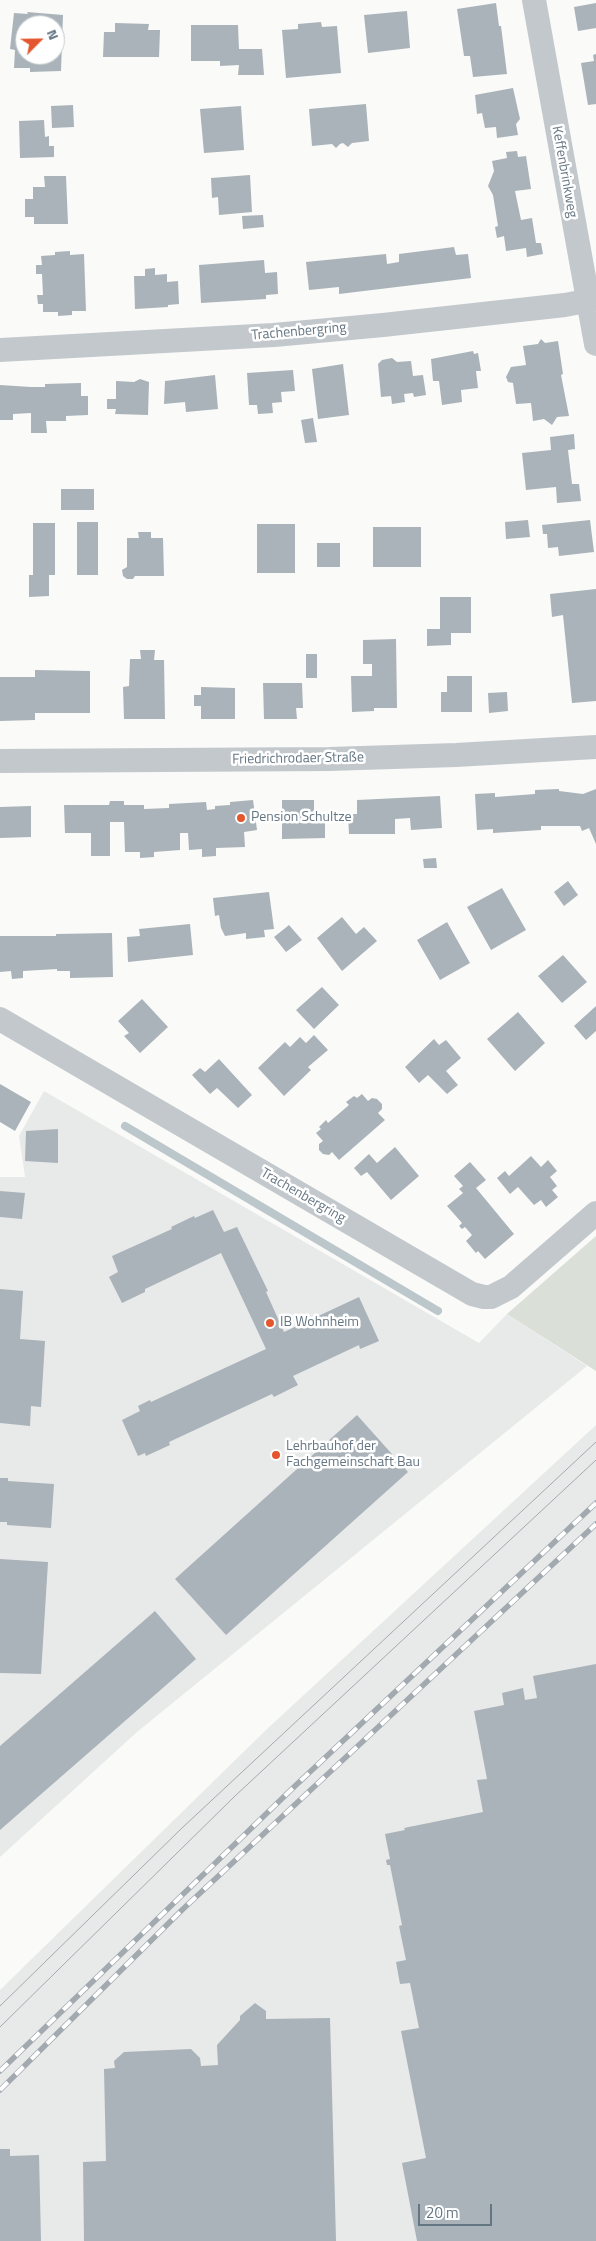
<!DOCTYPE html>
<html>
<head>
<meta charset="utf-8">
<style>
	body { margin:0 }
	#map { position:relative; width:596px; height:2241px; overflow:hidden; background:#fafaf8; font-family:"Titillium Web",sans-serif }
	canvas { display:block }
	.north { position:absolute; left:15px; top:15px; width:50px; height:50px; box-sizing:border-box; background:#fff; border:1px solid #c1c8cd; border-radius:50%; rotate:67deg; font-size:14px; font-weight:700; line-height:20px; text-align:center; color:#657683 }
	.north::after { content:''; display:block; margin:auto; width:18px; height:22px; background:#e4572e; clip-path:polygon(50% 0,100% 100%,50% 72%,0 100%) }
	.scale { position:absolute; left:418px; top:2204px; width:74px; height:22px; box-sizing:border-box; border:2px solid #657683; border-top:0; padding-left:6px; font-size:15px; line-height:18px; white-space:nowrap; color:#657683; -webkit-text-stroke:4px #fff; paint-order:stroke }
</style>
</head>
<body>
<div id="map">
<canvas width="596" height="2241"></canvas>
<div class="north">N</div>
<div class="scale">20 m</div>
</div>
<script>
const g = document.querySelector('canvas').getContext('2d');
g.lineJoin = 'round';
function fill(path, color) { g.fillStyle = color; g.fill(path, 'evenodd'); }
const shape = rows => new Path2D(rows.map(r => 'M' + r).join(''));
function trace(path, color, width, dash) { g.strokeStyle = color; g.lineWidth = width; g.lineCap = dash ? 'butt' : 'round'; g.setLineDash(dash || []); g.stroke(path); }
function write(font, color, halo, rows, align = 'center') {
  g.font = font + ' "Titillium Web",sans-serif'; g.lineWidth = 5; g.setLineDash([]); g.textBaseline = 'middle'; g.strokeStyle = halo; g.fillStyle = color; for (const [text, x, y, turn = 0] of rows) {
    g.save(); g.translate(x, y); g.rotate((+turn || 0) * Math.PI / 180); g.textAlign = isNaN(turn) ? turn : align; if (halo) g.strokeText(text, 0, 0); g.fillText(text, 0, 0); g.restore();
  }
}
fill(shape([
	[44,1091,479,1343,507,1314,587,1366,137,1732,0,1857,0,1177,25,1177,19,1136],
	[596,1425,596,2241,0,2241,0,1990,267,1729]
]), '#e8e9e9');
fill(shape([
	[596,1236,596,1371,507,1314]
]), '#dadfd7');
trace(shape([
	[125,1126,438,1311]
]), '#bbc7cb', 8);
fill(shape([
	[496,3,499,26,501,26,507,74,473,77,470,56,464,56,457,9],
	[596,3,596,28,578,31,574,7],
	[407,11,410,48,368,53,364,15],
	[27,12,63,15,61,71,30,72,30,68,14,68,15,50,10,49,14,13,28,14],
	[25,25,55,25,55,55,25,55],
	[321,22,322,27,337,26,341,73,286,78,282,30,298,29,298,24],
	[115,23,149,24,148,30,160,30,159,57,103,57,104,32,115,32],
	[191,25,238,25,239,49,262,49,264,75,238,75,239,65,220,66,220,61,191,61],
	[596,54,596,104,588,105,581,63,594,61,593,55],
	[513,88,520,119,516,124,518,135,497,138,496,127,485,128,482,113,477,114,475,95],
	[366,104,369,141,352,143,348,147,343,143,340,144,336,148,332,144,312,146,309,109],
	[73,105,74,127,52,128,51,106],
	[241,106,244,150,204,153,200,109],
	[44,120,45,137,49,136,49,146,54,146,54,157,20,158,19,121],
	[517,151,518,157,526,156,531,189,515,191,521,220,532,218,536,243,541,243,543,254,527,257,526,248,506,251,504,236,497,238,495,227,498,226,493,195,488,186,494,171,492,161,507,158,506,152],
	[250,175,252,212,219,215,218,197,212,198,211,178],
	[44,176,66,176,68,224,34,224,34,217,25,217,25,199,33,199,33,187,45,187],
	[263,215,264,227,243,229,242,216],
	[454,247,456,255,468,254,471,278,339,294,339,287,309,290,306,262,386,254,387,264,399,262,399,254],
	[70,251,70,255,84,254,86,311,72,311,72,315,58,316,58,312,43,312,43,304,38,304,37,295,43,295,42,274,36,274,36,265,42,265,41,256,55,255,55,252],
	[264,260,265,273,277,272,278,294,266,295,266,299,201,303,199,265],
	[155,268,155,275,167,274,167,282,178,281,179,304,168,305,168,307,135,309,134,276,145,276,145,269],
	[541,339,545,343,558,341,563,374,561,375,569,416,557,417,552,425,544,419,533,421,531,403,516,404,513,383,508,382,506,377,511,367,526,365,523,346,538,344],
	[473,351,474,354,478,353,481,371,476,371,478,388,461,390,462,402,442,405,439,381,433,381,431,359],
	[392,358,397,362,411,361,413,376,423,375,426,395,414,397,413,393,404,394,405,402,392,404,391,396,381,397,378,364,382,360],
	[343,364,349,415,318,419,312,369],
	[293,370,295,391,281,392,282,402,272,403,273,413,258,414,257,405,249,405,247,373],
	[215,375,218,409,186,412,185,402,164,404,165,381],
	[140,379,149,382,148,415,115,414,116,409,107,409,107,399,116,399,116,381,134,382],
	[81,383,81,396,88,396,88,415,66,416,66,421,46,421,47,433,31,433,31,413,13,414,13,420,0,420,0,385,31,387,45,387,45,384],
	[313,418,317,442,305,443,301,420],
	[574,434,575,449,568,450,572,484,579,484,581,501,557,503,556,487,526,490,522,453,551,450,550,437],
	[61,489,94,489,94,510,61,510],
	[528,520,530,537,506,539,505,522],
	[590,520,594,552,559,556,558,547,548,548,547,534,543,534,542,525],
	[77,522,98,522,98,575,77,575],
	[33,523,55,523,55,575,49,575,49,596,29,597,29,575,33,575],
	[257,524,295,524,295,573,257,573],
	[373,527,421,527,421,567,373,567],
	[138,532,151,532,151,538,163,538,164,576,135,576,133,579,127,579,123,576,122,570,127,567,127,538,139,538],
	[317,543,340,543,340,567,317,567],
	[596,589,596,701,572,703,563,615,552,617,550,594],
	[440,597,471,597,471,633,451,633,451,645,427,646,427,629,440,629],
	[396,639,397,708,374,708,374,711,352,712,351,676,372,676,372,664,363,664,363,640],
	[140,650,155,650,154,660,164,660,165,719,124,719,123,687,129,686,130,659,141,659],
	[306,654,317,654,317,678,306,678],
	[35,670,90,671,90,713,35,713,35,720,0,721,0,677,35,677],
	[447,676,472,676,472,712,441,712,441,692,447,692],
	[263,683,302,683,303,708,296,708,297,719,264,719],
	[201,687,235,688,235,719,201,719,201,706,194,706,194,695,201,695],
	[507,692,508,711,489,713,488,693],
	[559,789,559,791,583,794,596,789,596,844,589,828,582,831,580,826,541,826,541,830,493,833,493,829,477,830,475,794,495,793,495,797,535,794,535,790],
	[440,796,442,828,411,830,410,818,395,819,395,834,349,834,348,814,357,814,357,800],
	[253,800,257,830,244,832,245,847,216,848,216,856,202,857,202,849,189,850,188,833,180,833,180,850,154,852,154,857,140,858,140,852,125,852,124,822,110,822,110,856,91,856,91,833,65,833,64,805,109,805,110,801,124,801,124,805,144,805,144,809,169,808,169,804,206,802,207,810,215,809,215,806,230,805,230,802],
	[282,800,314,800,314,818,325,818,325,838,282,839],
	[31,806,31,837,0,838,0,807],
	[436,858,437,868,424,868,423,859],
	[568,881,578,895,564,906,554,892],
	[502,888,526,930,491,950,467,907],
	[269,892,274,929,264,930,265,937,246,939,246,933,225,936,221,928,219,915,215,916,213,898],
	[342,917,356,934,364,927,377,941,342,971,317,938],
	[447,922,470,963,440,980,417,940],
	[190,924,193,955,128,962,127,937,140,936,139,929],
	[289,925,302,940,286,952,274,937],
	[112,933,113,977,70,978,70,971,57,971,57,969,23,971,23,978,12,979,11,971,0,972,0,936,56,936,56,934],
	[563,955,587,982,562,1003,538,976],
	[322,987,339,1005,314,1029,296,1010],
	[142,999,168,1027,140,1053,124,1036,129,1033,118,1021],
	[596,1006,596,1031,586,1040,574,1026],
	[518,1012,545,1043,515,1071,487,1039],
	[314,1035,328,1050,308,1067,311,1070,284,1096,258,1068,285,1042,290,1047,300,1037,306,1043],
	[434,1039,439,1045,446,1040,461,1058,446,1071,458,1085,447,1094,428,1075,419,1083,405,1067],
	[219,1059,252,1095,238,1108,217,1088,210,1094,192,1075,200,1068,205,1072],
	[0,1084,31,1102,15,1131,0,1122],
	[362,1094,368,1101,372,1098,377,1099,382,1104,382,1109,378,1113,385,1120,339,1160,332,1152,329,1155,323,1154,319,1150,319,1144,323,1141,316,1133,321,1129,319,1127,326,1120,328,1123,349,1105,346,1102,354,1096,357,1098],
	[58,1129,58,1163,25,1161,26,1131],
	[395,1147,419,1176,391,1200,367,1172,361,1176,354,1168,369,1154,377,1163],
	[531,1156,541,1167,548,1160,557,1171,550,1177,557,1186,552,1190,558,1197,546,1207,541,1200,534,1205,518,1187,510,1194,497,1178,505,1171,509,1176],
	[470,1162,486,1180,476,1188,514,1234,485,1259,478,1251,476,1253,466,1241,472,1235,465,1227,462,1229,459,1226,462,1223,447,1206,463,1193,459,1189,463,1186,454,1176],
	[0,1191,25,1193,22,1219,0,1217],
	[213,1210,224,1232,237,1227,268,1291,266,1292,284,1332,359,1297,379,1341,360,1349,359,1345,293,1376,298,1385,274,1397,272,1394,169,1442,170,1445,146,1456,145,1453,138,1456,122,1420,140,1411,138,1406,150,1400,151,1402,266,1349,221,1253,145,1289,145,1292,122,1303,109,1277,118,1272,112,1256,172,1229,171,1227,194,1216,195,1218],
	[0,1289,23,1291,20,1339,45,1341,41,1407,31,1406,30,1426,0,1423],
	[357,1415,408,1472,226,1635,175,1579],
	[0,1478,8,1478,8,1481,54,1484,51,1528,7,1525,7,1522,0,1522],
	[0,1559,48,1562,41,1674,0,1673],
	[155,1611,196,1659,0,1830,0,1746],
	[596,1664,596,2241,417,2241,402,2163,426,2158,401,2031,419,2028,410,1983,400,1984,396,1962,406,1960,399,1926,402,1925,390,1865,387,1865,386,1860,390,1859,385,1834,405,1830,404,1828,483,1812,477,1780,487,1779,474,1711,504,1705,502,1693,523,1688,525,1700,537,1698,533,1676],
	[255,2003,266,2011,266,2019,330,2018,336,2241,84,2241,83,2162,106,2161,104,2069,115,2068,114,2061,124,2052,191,2049,200,2058,201,2066,218,2065,217,2045,240,2020,240,2016],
	[0,2149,10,2149,10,2156,39,2155,41,2241,0,2241]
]), '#aab3b9');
trace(shape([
	[534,0,596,344],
	[0,350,274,335,383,325,565,305,596,299],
	[0,761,329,759,456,755,596,747],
	[0,1019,472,1294,484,1297,491,1297,511,1287,596,1213]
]), '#c3c8cc', 24);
trace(shape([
	[0,2006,182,1828,596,1442],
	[0,2027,235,1796,596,1460]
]), '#a2aab0', 1);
const rail = shape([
	[0,2071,295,1786,596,1503],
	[0,2090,183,1909,596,1524]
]);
trace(rail, '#a2aab0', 5.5);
trace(rail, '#fff', 4, [11]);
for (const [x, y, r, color] of [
	[241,818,5,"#e4572e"],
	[270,1323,5,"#e4572e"],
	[276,1455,5,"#e4572e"]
]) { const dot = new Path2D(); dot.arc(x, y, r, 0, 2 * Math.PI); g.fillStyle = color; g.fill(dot); trace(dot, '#fff', 2); }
write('14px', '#657683', '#fff', [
	["Keffenbrinkweg",564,172,80],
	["Trachenbergring",299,332,-5],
	["Friedrichrodaer Straße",298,759,-1],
	["Trachenbergring",303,1196,30]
]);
write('14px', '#657683', '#fff', [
	["Pension Schultze",251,818],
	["IB Wohnheim",280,1323],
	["Lehrbauhof der",286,1447],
	["Fachgemeinschaft Bau",286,1463]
], 'left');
</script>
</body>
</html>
